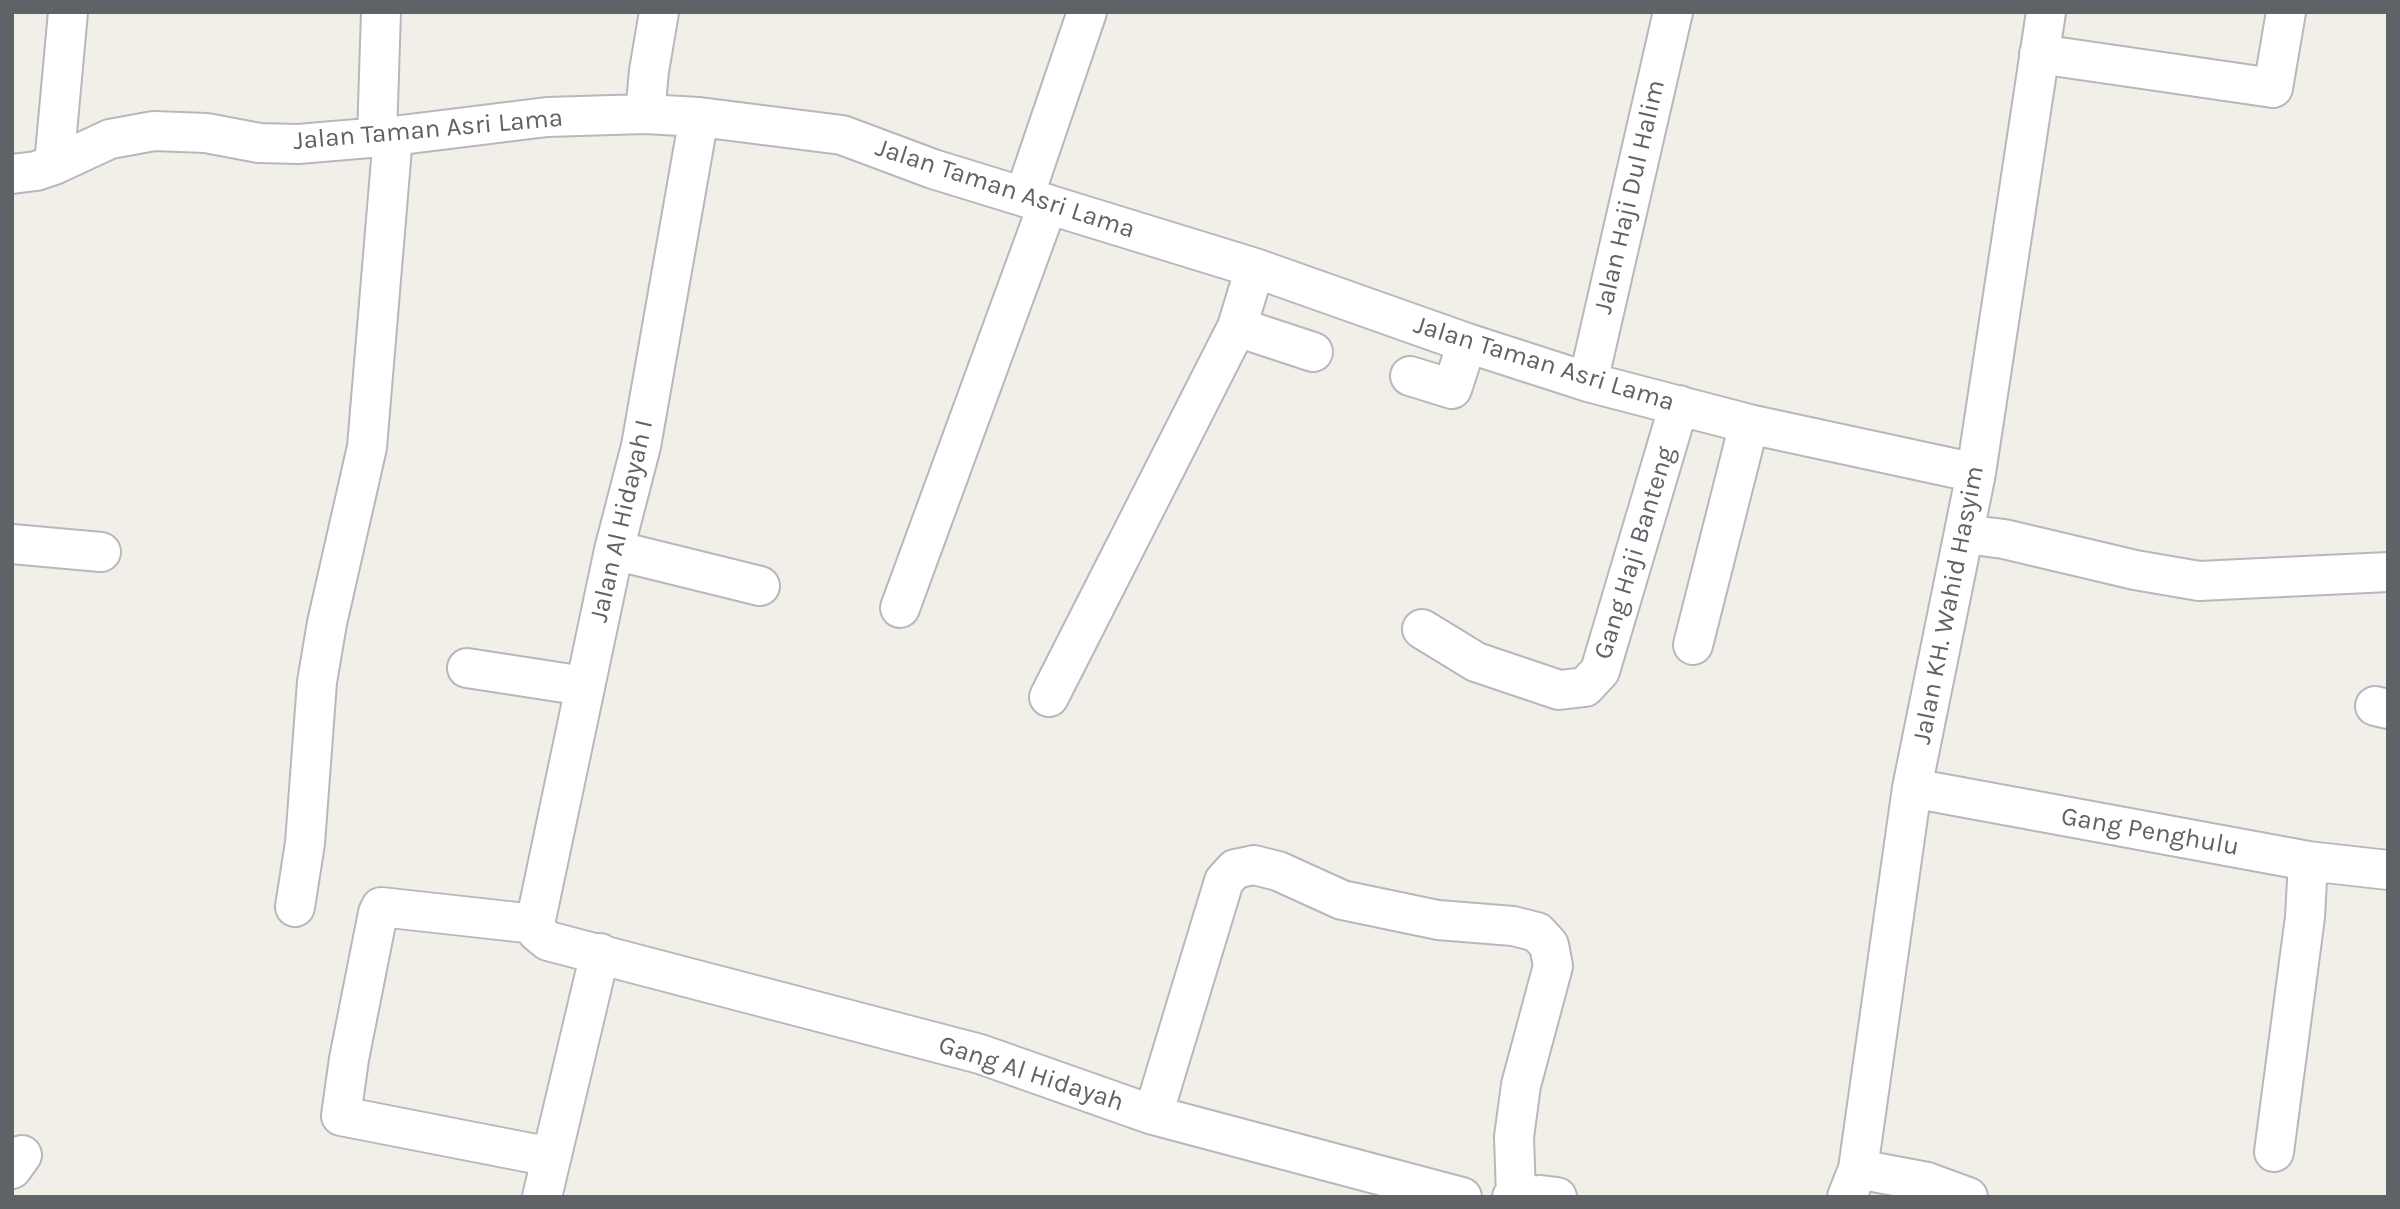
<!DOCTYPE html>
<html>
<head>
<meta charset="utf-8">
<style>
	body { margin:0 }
	#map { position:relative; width:2400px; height:1209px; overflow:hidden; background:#f1efe8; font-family:Karla,sans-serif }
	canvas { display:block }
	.frame { position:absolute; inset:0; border:14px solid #5f6368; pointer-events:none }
</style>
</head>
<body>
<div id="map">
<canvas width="2400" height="1209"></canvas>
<div class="frame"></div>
</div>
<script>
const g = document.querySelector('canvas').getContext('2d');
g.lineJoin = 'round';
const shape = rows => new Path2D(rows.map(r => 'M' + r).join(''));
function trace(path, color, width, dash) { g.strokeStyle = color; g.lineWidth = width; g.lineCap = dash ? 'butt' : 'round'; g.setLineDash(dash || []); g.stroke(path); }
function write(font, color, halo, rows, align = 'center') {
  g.font = font + ' Karla,sans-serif'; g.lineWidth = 5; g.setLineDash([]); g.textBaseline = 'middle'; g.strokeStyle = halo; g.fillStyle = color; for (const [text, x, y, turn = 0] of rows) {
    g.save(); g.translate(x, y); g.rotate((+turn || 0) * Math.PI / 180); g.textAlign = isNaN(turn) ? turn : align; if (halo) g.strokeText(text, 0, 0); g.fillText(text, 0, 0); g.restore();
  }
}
const minor = shape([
	[2039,54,2273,88,2286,12],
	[645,114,649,71,659,12],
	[377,137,381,12],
	[54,165,68,12],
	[12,174,36,171,54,165,110,139,154,131,206,133,259,143,298,144,393,136,547,117,645,114,699,117,842,135,933,169,1255,268,1467,343,1588,382,1749,424,1976,473],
	[1024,197,1087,12],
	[1237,327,1313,352],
	[1410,376,1452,389,1467,343],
	[1588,382,1673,12],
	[1964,534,2004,539,2135,570,2199,581,2388,572],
	[12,544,101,552],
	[614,550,760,586],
	[900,608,1048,204],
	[1422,629,1476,662,1559,690,1585,687,1600,671,1679,405],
	[1693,645,1749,424],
	[467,668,584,686],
	[1049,697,1237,327,1255,268],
	[2375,706,2388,709],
	[1912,788,2308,861,2388,870],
	[295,907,305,843,317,682,327,623,367,447,393,136],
	[535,924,537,932,548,941,980,1054,1153,1115,1462,1197],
	[535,924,614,550,641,446,699,117],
	[535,924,381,907,378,913,349,1059,341,1116,551,1157],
	[1153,1115,1224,881,1235,869,1254,865,1278,871,1342,900,1438,920,1513,926,1537,932,1549,945,1553,966,1521,1085,1514,1137,1516,1195],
	[2274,1152,2305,917,2308,861],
	[12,1169,22,1155],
	[1858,1169,1927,1182,1968,1197],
	[542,1197,600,953],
	[1512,1197,1541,1195,1557,1197],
	[1847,1197,1858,1169,1912,788,1976,473,2046,12]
]);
trace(minor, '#b5b8bc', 42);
trace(minor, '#fff', 38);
write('26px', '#5f6368', '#fff', [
	["Jalan Taman Asri Lama",428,130,-5],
	["Jalan Taman Asri Lama",1005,189,18],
	["Jalan Haji Dul Halim",1630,197,-77],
	["Jalan Taman Asri Lama",1544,364,17],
	["Jalan Al Hidayah I",622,521,-77],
	["Gang Haji Banteng",1635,553,-73],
	["Jalan KH. Wahid Hasyim",1949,605,-79],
	["Gang Penghulu",2150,832,10],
	["Gang Al Hidayah",1031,1074,18]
]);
</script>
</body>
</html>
